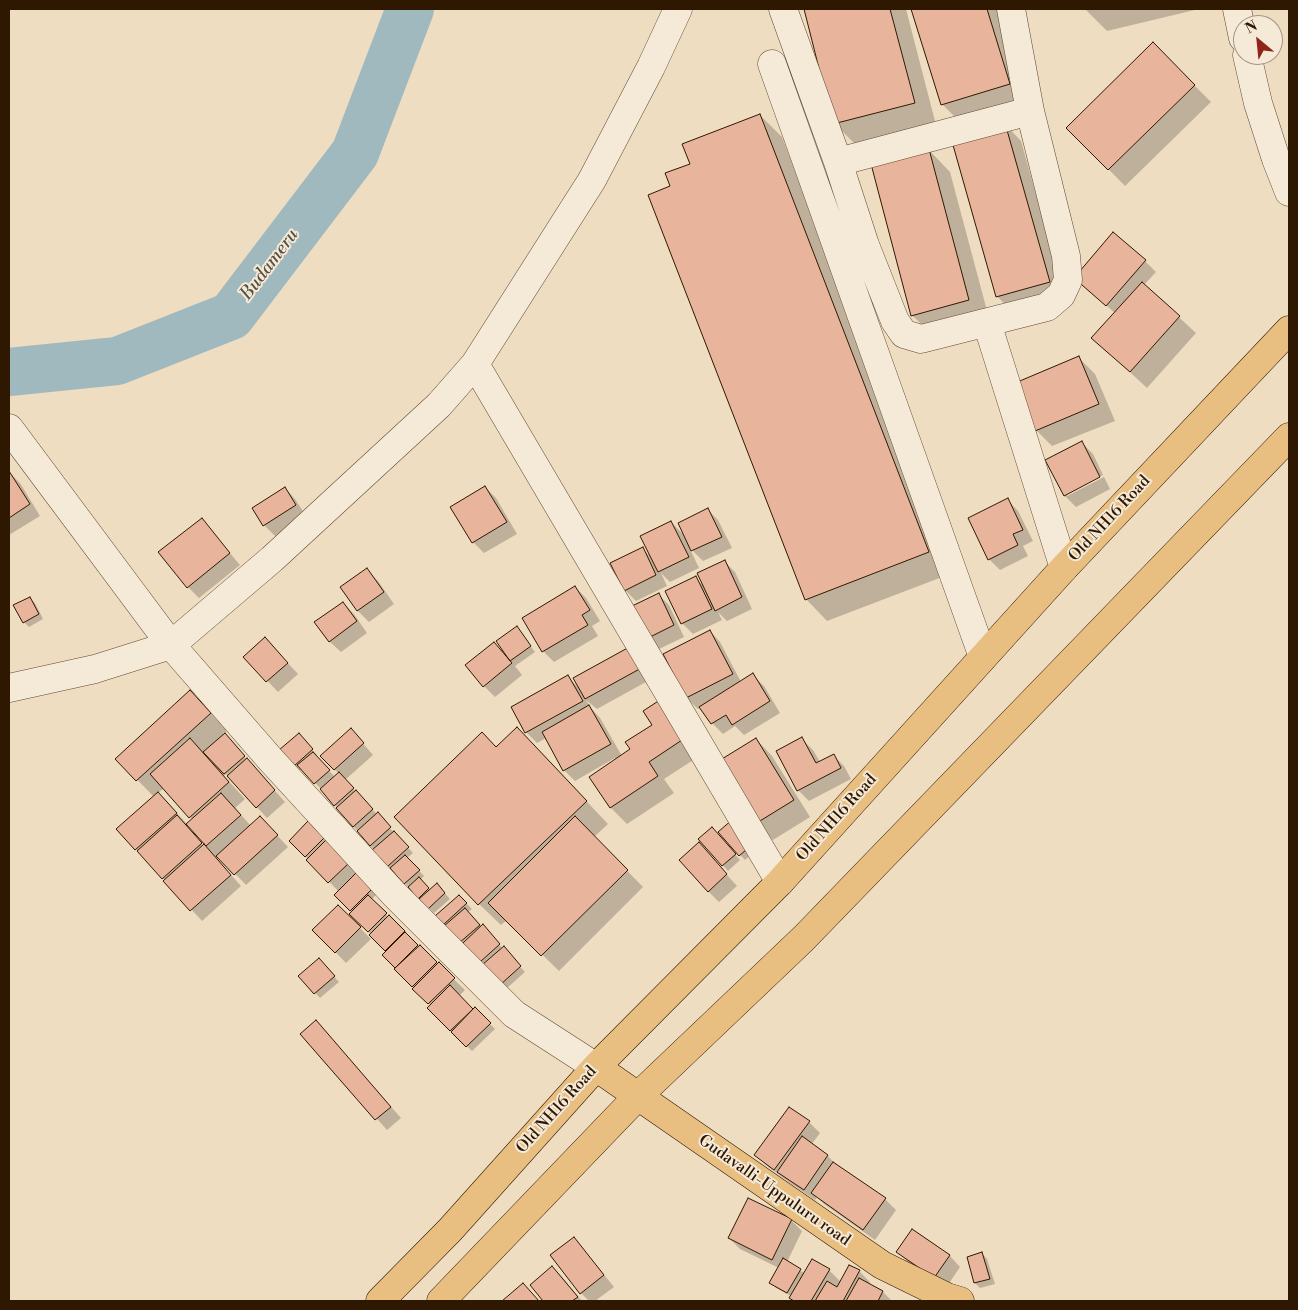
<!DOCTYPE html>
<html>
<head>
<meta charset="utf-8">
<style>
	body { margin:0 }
	#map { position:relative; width:1298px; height:1310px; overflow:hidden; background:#efddc2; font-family:"Libre Bodoni",serif }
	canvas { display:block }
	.frame { position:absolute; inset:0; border:10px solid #2e1801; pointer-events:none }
	.north { position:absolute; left:1233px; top:15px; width:50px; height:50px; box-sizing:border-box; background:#f5e9d7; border:1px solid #a59581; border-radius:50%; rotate:332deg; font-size:14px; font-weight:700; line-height:20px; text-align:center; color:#2e1801 }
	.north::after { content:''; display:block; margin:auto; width:18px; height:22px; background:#8f2418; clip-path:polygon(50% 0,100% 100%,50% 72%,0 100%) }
</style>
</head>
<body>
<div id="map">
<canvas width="1298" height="1310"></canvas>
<div class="frame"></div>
<div class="north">N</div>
</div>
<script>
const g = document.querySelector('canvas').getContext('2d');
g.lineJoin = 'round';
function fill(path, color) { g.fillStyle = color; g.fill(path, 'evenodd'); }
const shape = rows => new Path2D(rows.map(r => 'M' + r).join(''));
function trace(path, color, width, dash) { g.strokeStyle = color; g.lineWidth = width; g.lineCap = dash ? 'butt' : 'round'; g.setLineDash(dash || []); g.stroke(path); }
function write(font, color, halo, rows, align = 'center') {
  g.font = font + ' "Libre Bodoni",serif'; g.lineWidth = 4; g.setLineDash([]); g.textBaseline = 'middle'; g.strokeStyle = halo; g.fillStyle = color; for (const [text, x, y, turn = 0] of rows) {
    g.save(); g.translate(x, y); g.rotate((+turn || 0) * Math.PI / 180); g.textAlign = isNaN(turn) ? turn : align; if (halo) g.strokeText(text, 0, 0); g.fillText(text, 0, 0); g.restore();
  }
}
fill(shape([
	[805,9,906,9,936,125,856,145,834,123],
	[913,9,1002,9,1031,106,964,126,942,104],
	[1085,9,1199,9,1107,31],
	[1153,44,1211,102,1125,186,1068,128],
	[760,115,782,137,950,574,827,621,806,599,672,187,691,165],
	[1005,124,1021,141,1065,298,1013,313,997,296],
	[929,150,950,172,990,322,934,337,912,315],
	[1145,261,1156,272,1144,285,1196,333,1147,388,1093,338,1115,313,1086,288],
	[1079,358,1095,374,1115,421,1052,446,1036,430],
	[1082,443,1093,454,1103,475,1067,493,1067,496,1104,477,1110,489,1076,507,1065,496,1047,460],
	[9,472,20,483,40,516,9,535],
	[485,487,496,498,517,534,484,553,473,542],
	[285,488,295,499,306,516,275,536,264,525,253,508],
	[1008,500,1018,511,1033,541,1023,546,1028,556,1000,570,989,559],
	[707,509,718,520,732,548,703,561,689,547,699,568,670,582,661,573,667,586,636,601,625,590,643,549,651,557,671,522,685,536],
	[202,520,240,565,199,598,188,587],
	[724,561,735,572,752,609,727,621,718,612,722,620,693,634,682,623,695,578,705,587],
	[367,570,378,581,394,604,369,622,358,611,342,588],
	[575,587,586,598,600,621,592,626,598,636,554,662,543,651,524,618],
	[658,594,669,605,684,637,659,649,649,638],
	[30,598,35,603,43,619,29,627,24,622],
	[343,603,354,614,367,633,341,652,330,642,316,623],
	[517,628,535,652,515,666,522,675,495,697,484,686,494,643,506,655],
	[710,631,720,642,741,682,753,675,764,686,780,713,744,735,735,726,723,734,712,723,701,707,698,709,687,698],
	[633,646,655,677,597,709,586,700,591,708,600,718,622,756,632,750,654,725,704,753,664,779,674,793,627,824,611,808,615,758,575,781,564,770,546,738,537,743,526,732,568,677,578,687],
	[276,650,298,674,278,692,245,657],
	[206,708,227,731,223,733,285,802,267,818,226,774,224,776,245,799,235,808,251,826,271,829,288,847,246,885,218,856,216,858,241,886,202,921,136,849,154,797,117,759],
	[164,788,193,820,206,844,204,846,185,826,187,824,158,793],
	[756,739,772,756,810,817,773,840,756,823],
	[802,739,813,750,820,762,833,755,844,766,851,779,809,801,798,790],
	[304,740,317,755,315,756,335,777,339,774,322,756,361,741,373,755,345,780,413,853,407,858,424,876,420,880,430,891,442,890,450,899,434,913,388,866,320,788,302,769,300,770,295,765],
	[496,748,539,751,608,824,594,837,643,887,559,971,507,920,501,925,479,904],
	[308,823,377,894,371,900,465,990,459,996,473,1011,475,1009,495,1029,472,1051,428,1008,431,1006,383,955,387,951,351,914,353,912,336,895,339,892,291,841],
	[720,833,758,849,745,860],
	[717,834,740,860,728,871,700,840],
	[709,855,737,886,719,902,708,891],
	[459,896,472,909,468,912,525,972,506,989,467,946,465,947,437,917],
	[338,906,371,939,346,963,314,930],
	[324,965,339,982,320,998,300,976],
	[316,1022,401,1118,387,1130,302,1034],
	[809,1122,820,1133,811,1145,828,1156,838,1167,885,1199,896,1210,875,1240,824,1204,817,1197,815,1200,786,1180,767,1166,756,1155],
	[791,1220,802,1231,787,1262,804,1273,812,1260,829,1270,841,1282,859,1271,870,1282,869,1284,883,1292,892,1301,794,1301,790,1298,791,1296,776,1288,771,1282,779,1268,740,1249,729,1238],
	[913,1231,950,1256,960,1267,946,1288,909,1263,898,1252],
	[573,1239,584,1250,614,1287,595,1301,589,1301,581,1293],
	[982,1253,987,1259,995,1284,980,1288,975,1283],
	[552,1267,563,1278,582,1301,545,1301,531,1285]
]), '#0003');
trace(shape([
	[9,372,117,361,231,316,355,153,410,9]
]), '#9fb9be', 48);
const building = shape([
	[804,9,890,9,915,103,833,124,804,9],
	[911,9,987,9,1010,84,941,105,911,9],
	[1153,42,1195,85,1108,170,1066,128,1153,42],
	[760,114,929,552,805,600,648,195,670,186,665,173,690,164,682,144,760,114],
	[1005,123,1050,282,996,297,951,138,1005,123],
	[929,149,969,300,911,316,871,164,929,149],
	[1113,232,1146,260,1106,306,1074,278,1113,232],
	[1142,282,1180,316,1130,372,1091,338,1142,282],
	[1079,356,1099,404,1035,431,1015,383,1079,356],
	[1082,441,1100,477,1064,496,1045,460,1082,441],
	[9,471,30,504,9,518,9,471],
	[485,486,507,522,472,543,450,507,485,486],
	[285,487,296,505,263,526,252,508,285,487],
	[1008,498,1023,530,1013,534,1018,545,988,560,968,518,1008,498],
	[708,508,722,537,691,551,678,523,708,508],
	[202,518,230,553,187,588,158,552,202,518],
	[671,521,689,557,658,572,640,536,671,521],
	[643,547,656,575,624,591,610,563,643,547],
	[725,560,742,597,715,611,697,573,725,560],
	[367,568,384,592,357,611,340,587,367,568],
	[696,576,712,609,681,624,665,591,696,576],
	[575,586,590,610,582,615,588,625,542,652,522,618,575,586],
	[659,593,674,625,648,638,632,606,659,593],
	[30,597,39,614,23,623,13,605,30,597],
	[343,602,357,621,329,642,314,622,343,602],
	[517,626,531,646,510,661,496,641,517,626],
	[710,630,733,674,686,698,663,654,710,630],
	[265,637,288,663,266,682,243,657,265,637],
	[494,642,512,663,483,687,465,665,494,642],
	[633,645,645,666,585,699,573,678,633,645],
	[753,673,770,701,732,725,726,715,711,724,699,707,753,673],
	[568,675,583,701,525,733,511,707,568,675],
	[190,690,211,713,136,781,115,759,190,690],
	[663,698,688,736,649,762,658,776,610,808,589,777,630,749,625,742,652,725,643,711,663,698],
	[589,705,611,744,563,771,542,732,589,705],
	[517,727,587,801,478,905,394,817,482,732,496,747,517,727],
	[351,728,364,743,334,770,320,756,351,728],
	[225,733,245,756,224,774,203,752,225,733],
	[299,733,313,749,294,766,279,750,299,733],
	[802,737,816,763,834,754,841,768,797,791,776,751,802,737],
	[190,738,229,782,189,818,150,774,190,738],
	[756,738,794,800,755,824,717,762,756,738],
	[313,752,330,770,314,784,297,765,313,752],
	[247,758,275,790,256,808,227,776,247,758],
	[339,772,354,788,334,806,320,789,339,772],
	[356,790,373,809,353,827,336,808,356,790],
	[158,792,177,813,135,850,116,829,158,792],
	[221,793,241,815,206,846,186,824,221,793],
	[378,812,391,827,370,846,357,831,378,812],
	[177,815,202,843,162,879,137,851,177,815],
	[260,816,278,835,234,875,216,856,260,816],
	[575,816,628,870,541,956,488,903,575,816],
	[733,819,754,843,739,856,718,832,733,819],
	[308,821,324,838,305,857,289,841,308,821],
	[712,827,736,854,722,866,698,839,712,827],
	[394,831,409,847,387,867,372,850,394,831],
	[326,840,349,863,328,883,306,860,326,840],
	[699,842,727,874,708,892,679,860,699,842],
	[204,844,231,875,190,911,163,881,204,844],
	[405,855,420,870,404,884,390,868,405,855],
	[357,872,373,888,350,911,334,895,357,872],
	[419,877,429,888,418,899,408,887,419,877],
	[437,883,445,893,428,909,419,899,437,883],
	[368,895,387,913,368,932,349,914,368,895],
	[459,895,467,903,443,925,435,916,459,895],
	[338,905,361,927,335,953,312,930,338,905],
	[465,908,480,925,459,943,444,926,465,908],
	[389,915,405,931,385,951,369,935,389,915],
	[483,924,500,944,480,962,463,943,483,924],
	[405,932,418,945,395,968,382,955,405,932],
	[420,945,437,962,412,987,394,969,420,945],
	[504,946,521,966,500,985,482,965,504,946],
	[319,958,335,976,314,994,298,976,319,958],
	[439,962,455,978,428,1004,412,989,439,962],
	[450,985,473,1009,450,1031,427,1008,450,985],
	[475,1007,491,1023,466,1047,451,1032,475,1007],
	[316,1020,391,1107,375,1120,300,1034,316,1020],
	[789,1107,810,1121,774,1170,754,1155,789,1107],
	[802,1136,828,1155,804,1190,777,1172,802,1136],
	[833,1162,886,1198,863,1230,811,1193,833,1162],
	[748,1198,792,1219,772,1260,728,1238,748,1198],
	[912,1229,950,1255,934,1278,896,1252,912,1229],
	[574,1237,604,1275,580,1294,550,1255,574,1237],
	[982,1252,990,1279,974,1283,967,1257,982,1252],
	[783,1258,801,1269,787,1293,769,1283,783,1258],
	[812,1259,830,1269,811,1301,794,1301,789,1298,812,1259],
	[849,1265,860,1270,843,1301,815,1301,827,1281,837,1287,849,1265],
	[552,1266,578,1297,572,1301,543,1301,530,1285,552,1266],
	[859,1278,883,1291,878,1301,846,1301,859,1278],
	[523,1283,539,1301,502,1301,523,1283]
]);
fill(building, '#e9b49c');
trace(building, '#2e1801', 1);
const minor = shape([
	[783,9,838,162,865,245,895,321,904,334,921,339,1047,307,1061,295,1068,280,1066,256,1030,111,1011,9],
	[1237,9,1243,38],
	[1247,55,1258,103,1276,159,1289,192],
	[772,64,983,657],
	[838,162,1030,111],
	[987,323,1064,568],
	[475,364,780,882],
	[9,428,171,645,271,760,394,894,514,1014,596,1067],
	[9,688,95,669,171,645,272,559,439,405,475,364,592,180,651,67,678,9]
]);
const major = shape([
	[596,1067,882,1265,947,1297,960,1301],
	[380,1301,450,1230,596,1067,780,882,1064,568,1289,330],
	[441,1301,637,1097,804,938,1289,437]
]);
trace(minor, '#5e4931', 29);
trace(major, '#2e1801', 29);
trace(minor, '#f5e9d7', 28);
trace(major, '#e8be81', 28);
write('16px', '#2e1801', '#f5e9d7', [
	["Old NH16 Road",1110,519,-47],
	["Old NH16 Road",837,818,-48],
	["Old NH16 Road",557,1110,-48],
	["Gudavalli-Uppuluru road",774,1191,35]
]);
write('italic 18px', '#565043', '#f5e9d7', [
	["Budameru",270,265,-53]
]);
</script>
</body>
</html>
